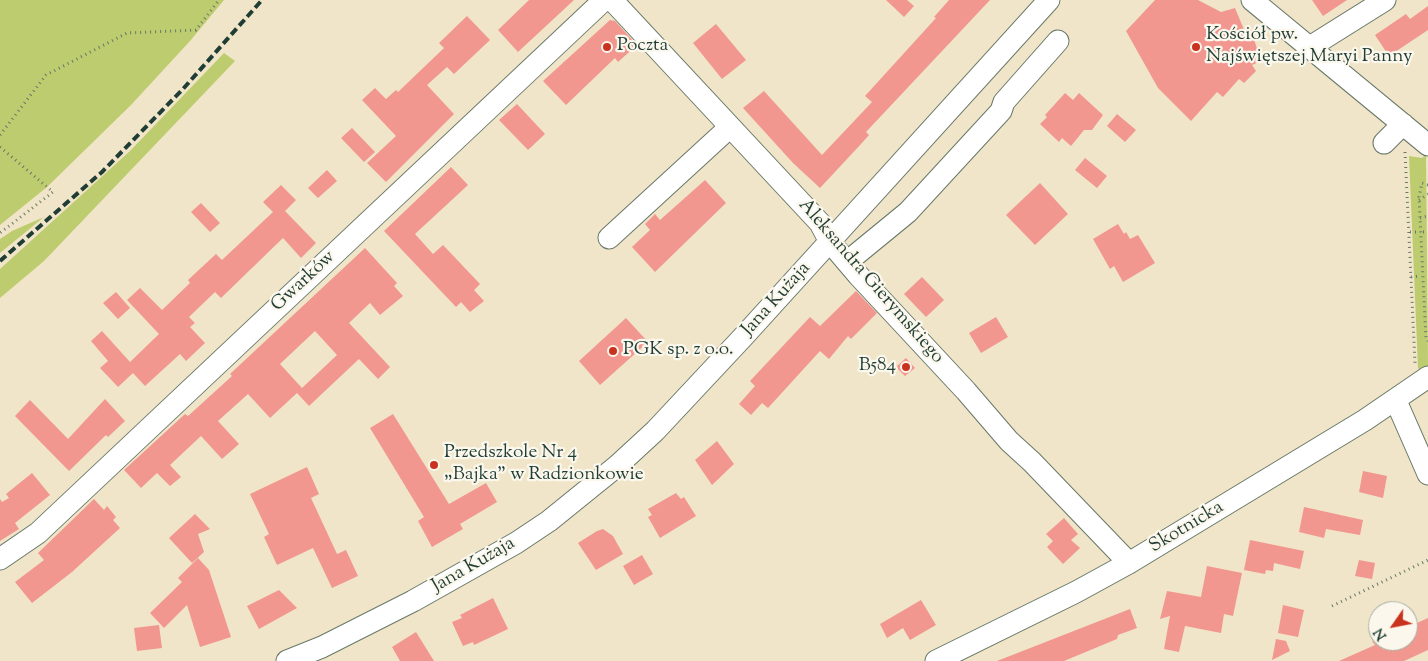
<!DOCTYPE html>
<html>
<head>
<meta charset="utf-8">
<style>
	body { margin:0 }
	#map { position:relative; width:1428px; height:661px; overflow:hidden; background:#f0e5c8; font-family:"Sorts Mill Goudy",serif }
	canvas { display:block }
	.north { position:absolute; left:1368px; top:601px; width:50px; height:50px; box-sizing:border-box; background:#fbf7ec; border:1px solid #a3ada2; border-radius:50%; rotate:237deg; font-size:14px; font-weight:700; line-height:20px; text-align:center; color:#1f3d34 }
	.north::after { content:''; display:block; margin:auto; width:18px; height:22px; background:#c8321e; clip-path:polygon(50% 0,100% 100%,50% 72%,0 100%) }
</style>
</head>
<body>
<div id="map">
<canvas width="1428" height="661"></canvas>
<div class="north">N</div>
</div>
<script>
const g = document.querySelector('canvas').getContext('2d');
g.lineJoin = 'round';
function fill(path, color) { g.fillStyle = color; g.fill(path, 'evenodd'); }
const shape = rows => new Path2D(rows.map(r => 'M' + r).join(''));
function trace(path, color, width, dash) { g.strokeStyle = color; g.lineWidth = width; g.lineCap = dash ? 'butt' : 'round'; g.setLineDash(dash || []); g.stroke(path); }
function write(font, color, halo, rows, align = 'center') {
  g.font = font + ' "Sorts Mill Goudy",serif'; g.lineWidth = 4.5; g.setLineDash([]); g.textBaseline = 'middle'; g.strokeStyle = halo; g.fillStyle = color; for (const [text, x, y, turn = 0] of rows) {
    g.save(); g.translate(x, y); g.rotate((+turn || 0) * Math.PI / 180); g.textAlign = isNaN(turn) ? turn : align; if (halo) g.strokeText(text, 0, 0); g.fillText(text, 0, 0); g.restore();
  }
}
fill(shape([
	[0,0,224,0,190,41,131,105,47,187,0,225],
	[224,53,235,61,44,261,0,298,0,269,130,151],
	[1426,154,1428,367,1421,372,1418,368,1409,156,1422,158],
	[44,217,0,253,0,239,12,231]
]), '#bdcc6e');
fill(shape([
	[529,0,574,0,518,52,498,30],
	[886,0,907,0,914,6,904,17],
	[949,0,990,0,866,132,869,135,861,144,820,188,793,163,743,108,764,91,822,155,872,102,865,96,936,18,934,17],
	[1155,0,1198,0,1221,12,1235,8,1245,32,1251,30,1261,61,1252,65,1256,71,1244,83,1239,79,1223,97,1217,92,1191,121,1158,88,1126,31],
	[1312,0,1347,0,1323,16],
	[1428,6,1428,30,1389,56,1375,35,1406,14,1410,19],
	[467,16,490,40,454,74,447,67,427,85,454,114,386,182,367,163,396,136,362,100,375,88,386,99,396,90,398,92,444,48,439,43],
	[610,20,615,21,637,45,618,62,615,58,566,105,543,81],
	[716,24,746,60,722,79,693,43],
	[1065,93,1073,100,1079,93,1103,115,1092,130,1084,130,1071,146,1062,138,1059,142,1040,124,1047,117,1045,115],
	[517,104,545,134,528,150,499,120],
	[1117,114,1136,130,1125,142,1107,126],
	[352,128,375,152,364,162,341,138],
	[1085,158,1107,176,1097,188,1075,170],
	[451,167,468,185,415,234,433,254,443,245,480,284,474,290,484,301,470,312,461,302,456,307,384,231],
	[327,170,337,181,318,198,308,188],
	[705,180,726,203,655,272,632,247,650,230,645,224,655,214,660,220],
	[1040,183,1068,214,1035,245,1006,215],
	[281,185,296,200,285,211,316,243,301,258,283,238,221,298,215,292,189,317,195,323,190,327,205,343,186,361,180,354,145,386,133,373,118,387,100,368,108,361,91,341,102,331,130,362,159,334,127,300,140,288,162,310,190,283,188,280,216,254,222,260,273,212,263,202],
	[201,203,220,223,210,232,191,212],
	[1118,224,1124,234,1126,232,1130,239,1138,235,1155,263,1123,282,1114,266,1110,269,1093,239],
	[365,248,397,283,394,286,403,296,380,315,370,303,349,323,390,367,378,379,359,359,309,406,297,393,270,418,248,394,218,421,239,444,222,459,201,436,170,465,181,477,170,486,157,473,141,488,124,470,185,414,188,416,232,376,230,374],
	[315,331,337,355,302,388,280,364],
	[922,277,944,300,926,317,904,294],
	[856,291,877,313,851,339,848,336,829,359,820,351,768,408,762,403,751,415,739,404,755,386,750,381,810,317,820,326],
	[116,292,130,308,118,319,103,303],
	[996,317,1008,337,981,353,969,333],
	[626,318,648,342,600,385,579,361],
	[906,358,915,368,905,376,896,367],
	[105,399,125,421,108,437,106,435,69,471,15,416,30,400,68,439],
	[393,414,449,504,486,483,497,502,460,524,463,529,432,547,418,521,424,517,370,428],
	[717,441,734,464,712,485,695,460],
	[307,467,319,494,311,498,337,554,346,550,358,576,332,588,313,548,277,565,264,537,269,534,250,494],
	[1363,471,1387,476,1383,498,1359,492],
	[32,473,50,495,15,523,19,529,0,541,0,499,2,502,9,498,6,494],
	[676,493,681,499,684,497,696,516,660,538,648,517,652,515,648,509],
	[94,499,104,510,107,506,116,517,113,520,120,528,72,572,32,603,15,582,44,560,38,553],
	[1304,507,1363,520,1360,535,1326,529,1324,538,1299,532],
	[195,514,210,529,198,534,204,552,192,563,169,538],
	[1064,518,1078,534,1071,540,1080,548,1063,564,1047,547,1053,541,1046,534],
	[603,529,613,536,623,554,596,570,578,543,597,531],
	[1250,540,1304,551,1300,569,1274,563,1273,571,1266,570,1265,574,1244,570],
	[642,555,653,574,634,585,623,566],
	[198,558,209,570,231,637,200,647,187,605,164,628,150,613,182,582,178,578],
	[1359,560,1375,563,1372,579,1355,576],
	[1207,566,1242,573,1233,616,1224,614,1221,633,1185,626,1179,652,1164,649,1170,616,1160,619,1167,591,1201,597],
	[279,590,297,608,259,629,247,606],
	[493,598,508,629,474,645,473,642,463,646,452,622,462,618,460,615],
	[921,600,936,625,910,640,903,628,887,638,880,624],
	[1283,605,1304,610,1298,637,1278,633],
	[1130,609,1137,628,1118,635,1117,639,1064,661,997,661],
	[1428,618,1428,650,1404,661,1339,661,1375,645,1372,641,1408,641,1408,627],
	[159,625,162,648,137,651,134,628],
	[416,632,434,661,400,661,392,647],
	[1276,639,1286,641,1290,651,1272,660]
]), '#f19790');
const minor = shape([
	[612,0,820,223,830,242,858,275,966,391,1009,441,1032,462,1129,563],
	[1252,0,1428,145],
	[1310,47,1385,0],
	[1384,143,1403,124],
	[609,238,730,127],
	[847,262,908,212,1001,111,1004,102,1058,41],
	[1396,401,1428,474],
	[0,559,38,533,604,0],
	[287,661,322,647,413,601,516,543,549,521,617,466,655,431,743,337,1049,0],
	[936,661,1076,592,1129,563,1365,420,1428,377]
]);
trace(minor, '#687868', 23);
trace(shape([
	[0,135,46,75,127,33,196,30,219,0],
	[0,147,53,192,0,233],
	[1405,152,1415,363],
	[1428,185,1422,183,1419,197,1426,339,1428,341],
	[1419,200,1428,194],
	[1420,218,1428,216],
	[1410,232,1417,232],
	[1423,232,1428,232],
	[1411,277,1420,276],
	[1332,606,1428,560]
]), '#687868', 3, [1, 4]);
trace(minor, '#fff', 21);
trace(shape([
	[0,261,102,172,183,89,262,0]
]), '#1f3d34', 4, [8, 4]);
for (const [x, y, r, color] of [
	[607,47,5,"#c8321e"],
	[1196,47,5,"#c8321e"],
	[613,351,5,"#c8321e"],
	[906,367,5,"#c8321e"],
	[434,465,5,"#c8321e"]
]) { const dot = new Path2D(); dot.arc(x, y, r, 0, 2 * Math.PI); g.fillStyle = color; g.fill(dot); trace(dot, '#fbf7ec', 2); }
write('19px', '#1f3d34', '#fbf7ec', [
	["Kościół pw.",1206,36],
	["Najświętszej Maryi Panny",1206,58],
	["Poczta",617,47],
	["PGK sp. z o.o.",623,351],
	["B584",896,367,"right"],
	["Przedszkole Nr 4",444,454],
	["„Bajka” w Radzionkowie",444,476]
], 'left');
write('19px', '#1f3d34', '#fbf7ec', [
	["Gwarków",304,282,-43],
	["Aleksandra Gierymskiego",870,282,49],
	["Jana Kużaja",777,300,-48],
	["Skotnicka",1187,528,-31],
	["Jana Kużaja",474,566,-30]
]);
</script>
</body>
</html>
